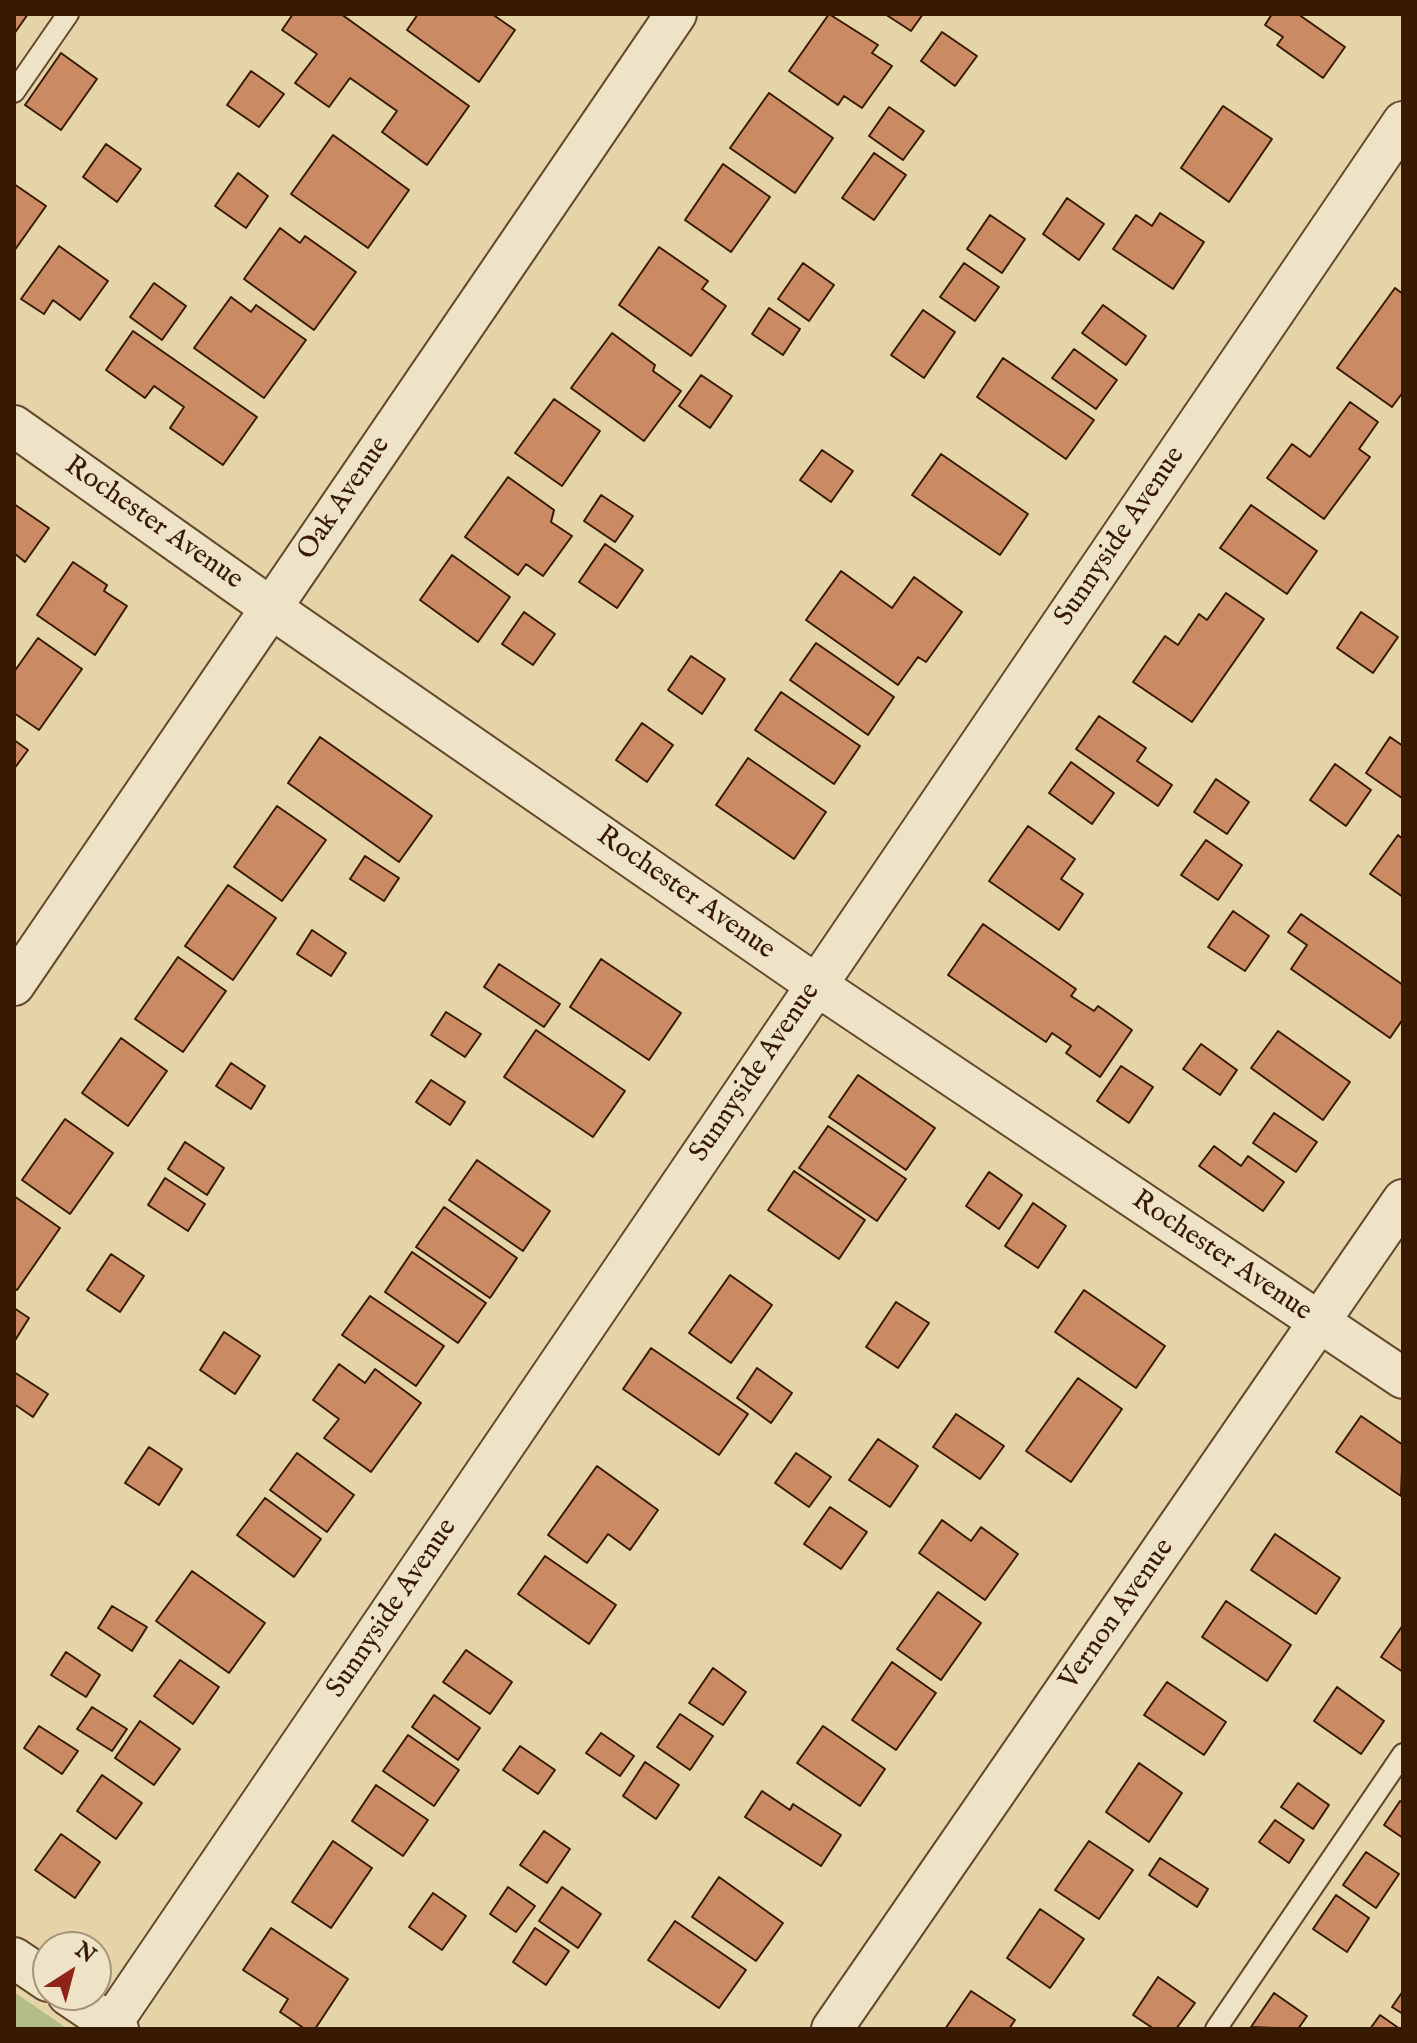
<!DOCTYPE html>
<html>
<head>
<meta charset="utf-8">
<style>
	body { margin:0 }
	#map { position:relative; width:1417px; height:2043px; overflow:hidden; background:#e5d4a7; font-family:"IM FELL English",serif }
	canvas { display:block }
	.frame { position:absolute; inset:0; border:16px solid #381a03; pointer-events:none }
	.north { position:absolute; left:32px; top:1931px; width:80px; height:80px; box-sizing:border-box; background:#eee3c6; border:2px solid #a59378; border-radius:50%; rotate:36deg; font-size:22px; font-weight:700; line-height:32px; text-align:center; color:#381a03 }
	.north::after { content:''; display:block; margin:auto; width:28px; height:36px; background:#8f2418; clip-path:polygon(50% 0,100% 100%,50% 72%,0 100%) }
</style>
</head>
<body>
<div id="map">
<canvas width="1417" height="2043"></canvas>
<div class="frame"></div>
<div class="north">N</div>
</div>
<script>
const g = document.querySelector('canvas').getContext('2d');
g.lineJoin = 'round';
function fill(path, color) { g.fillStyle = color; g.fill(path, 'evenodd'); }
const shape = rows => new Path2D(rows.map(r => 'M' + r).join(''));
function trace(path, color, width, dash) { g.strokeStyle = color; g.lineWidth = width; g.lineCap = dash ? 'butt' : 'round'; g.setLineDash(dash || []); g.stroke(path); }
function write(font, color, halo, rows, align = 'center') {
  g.font = font + ' "IM FELL English",serif'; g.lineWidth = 6; g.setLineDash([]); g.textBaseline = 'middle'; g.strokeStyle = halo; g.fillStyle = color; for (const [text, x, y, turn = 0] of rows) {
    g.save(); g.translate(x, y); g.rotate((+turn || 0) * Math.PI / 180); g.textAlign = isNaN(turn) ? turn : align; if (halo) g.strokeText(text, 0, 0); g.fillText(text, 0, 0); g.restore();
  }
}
fill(shape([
	[14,1992,68,2029,14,2029]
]), '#b5bd87');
const building = shape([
	[14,14,28,14,14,34,14,14],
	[293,14,341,14,469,106,427,165,382,132,397,111,350,78,329,107,295,83,317,54,282,30,293,14],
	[418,14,492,14,515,30,479,82,407,30,418,14],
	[829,14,878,45,872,53,892,66,862,108,844,96,838,105,789,71,829,14],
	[885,14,923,14,911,31,885,14],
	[1272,14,1298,14,1345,47,1323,78,1277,45,1283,37,1265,25,1272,14],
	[942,32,977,56,955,86,921,61,942,32],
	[61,53,97,79,61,130,25,105,61,53],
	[251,71,284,94,259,127,227,105,251,71],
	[769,93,833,138,795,193,730,148,769,93],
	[1223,106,1272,139,1229,202,1181,168,1223,106],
	[889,107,924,131,903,160,869,136,889,107],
	[333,135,409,190,368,248,291,194,333,135],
	[106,144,141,169,117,202,83,177,106,144],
	[874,153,906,175,874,220,842,198,874,153],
	[723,164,770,197,731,252,685,220,723,164],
	[238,173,268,196,246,228,215,206,238,173],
	[14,184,46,206,14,251,14,184],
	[1067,198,1104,224,1079,260,1043,234,1067,198],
	[1160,213,1204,242,1173,289,1113,249,1136,215,1152,226,1160,213],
	[990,215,1025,239,1002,273,967,249,990,215],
	[280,228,300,243,305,236,356,272,314,330,244,279,280,228],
	[59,246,108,281,80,320,53,300,44,314,21,299,59,246],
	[659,247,708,281,702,289,726,306,691,356,619,305,659,247],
	[803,263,834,285,809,321,778,299,803,263],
	[964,263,999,287,975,321,940,297,964,263],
	[154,283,186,306,162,340,130,317,154,283],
	[1395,288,1403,294,1403,392,1392,407,1337,368,1395,288],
	[231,297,251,312,256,305,306,340,264,398,194,348,231,297],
	[1103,305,1146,336,1126,365,1082,333,1103,305],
	[769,308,800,329,783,355,752,334,769,308],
	[923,310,955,332,924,378,891,355,923,310],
	[133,331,257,417,223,465,170,428,184,407,154,386,145,398,106,370,133,331],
	[612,333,655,365,653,371,681,391,644,441,571,388,612,333],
	[1074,349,1117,380,1096,409,1052,378,1074,349],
	[1003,358,1094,420,1066,459,977,397,1003,358],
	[701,375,732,396,710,428,679,406,701,375],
	[554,399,600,431,562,486,515,453,554,399],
	[1350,402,1378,422,1359,449,1370,457,1324,519,1267,478,1292,444,1310,457,1350,402],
	[822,450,853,471,831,502,800,480,822,450],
	[941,454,1028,514,1000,555,912,495,941,454],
	[508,477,554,510,551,522,572,536,543,576,526,564,518,575,465,537,508,477],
	[601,495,633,516,615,542,584,521,601,495],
	[14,504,49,528,25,562,14,553,14,504],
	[1251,505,1317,551,1287,594,1220,548,1251,505],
	[605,544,643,570,617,608,579,582,605,544],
	[452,555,510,597,478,642,420,600,452,555],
	[73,562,107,585,104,591,127,606,95,655,37,615,73,562],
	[841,571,892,608,914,577,962,612,926,662,918,657,898,685,806,620,841,571],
	[1226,593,1264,619,1192,722,1133,682,1165,636,1178,645,1199,614,1207,620,1226,593],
	[524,612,555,634,533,665,502,644,524,612],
	[1361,612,1398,637,1373,673,1337,648,1361,612],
	[38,638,82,669,39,730,14,713,14,672,38,638],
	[816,643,894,697,868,735,790,680,816,643],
	[691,656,725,679,702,714,668,690,691,656],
	[781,692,860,746,834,784,755,730,781,692],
	[1099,716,1146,748,1137,761,1172,785,1158,806,1076,749,1099,716],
	[642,723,673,745,647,782,616,760,642,723],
	[320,737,432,816,399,862,288,783,320,737],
	[1390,737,1403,746,1402,798,1366,773,1390,737],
	[14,740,28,750,14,769,14,740],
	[748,758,826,812,794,859,716,805,748,758],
	[1071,762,1114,793,1092,824,1049,793,1071,762],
	[1335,764,1371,790,1346,826,1310,800,1335,764],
	[1216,779,1249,802,1227,834,1194,812,1216,779],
	[277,806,326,840,282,901,234,867,277,806],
	[1028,826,1075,859,1061,879,1083,894,1059,930,989,881,1028,826],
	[1398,835,1403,839,1403,897,1370,874,1398,835],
	[1206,840,1242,865,1218,900,1181,875,1206,840],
	[365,856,399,878,384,901,350,879,365,856],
	[228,885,276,918,233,980,185,946,228,885],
	[1233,911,1269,936,1245,971,1208,947,1233,911],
	[1301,914,1403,985,1403,1019,1390,1038,1291,969,1307,945,1288,932,1301,914],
	[983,924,1076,989,1071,996,1094,1011,1098,1006,1132,1030,1100,1077,1066,1053,1071,1046,1052,1033,1046,1042,948,975,983,924],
	[312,930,346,953,331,976,297,954,312,930],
	[178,957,226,991,183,1052,135,1019,178,957],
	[601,959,681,1013,649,1060,570,1007,601,959],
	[499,964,560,1004,544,1027,484,987,499,964],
	[446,1012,481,1034,465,1057,431,1035,446,1012],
	[536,1030,625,1091,593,1137,504,1077,536,1030],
	[1278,1031,1350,1082,1323,1120,1251,1068,1278,1031],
	[121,1038,167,1071,128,1126,82,1093,121,1038],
	[1201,1044,1237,1070,1220,1095,1183,1069,1201,1044],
	[231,1063,265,1086,251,1109,216,1086,231,1063],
	[1121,1066,1153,1087,1129,1123,1097,1101,1121,1066],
	[858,1075,935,1128,906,1170,829,1117,858,1075],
	[431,1080,465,1102,450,1125,416,1102,431,1080],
	[1274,1113,1317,1142,1296,1172,1253,1143,1274,1113],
	[65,1119,113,1153,70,1214,22,1180,65,1119],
	[828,1126,906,1179,877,1221,799,1168,828,1126],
	[185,1142,224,1168,207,1195,168,1169,185,1142],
	[1214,1146,1241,1166,1248,1156,1284,1182,1263,1211,1199,1166,1214,1146],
	[477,1160,550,1211,523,1251,449,1200,477,1160],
	[794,1171,865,1220,839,1259,768,1210,794,1171],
	[989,1172,1022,1195,999,1229,966,1206,989,1172],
	[165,1178,205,1204,188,1231,148,1205,165,1178],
	[14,1196,60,1228,17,1290,14,1288,14,1196],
	[1033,1203,1066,1226,1038,1268,1005,1246,1033,1203],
	[444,1207,517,1258,490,1298,416,1247,444,1207],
	[412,1252,486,1303,458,1343,385,1292,412,1252],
	[111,1254,144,1276,120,1312,87,1290,111,1254],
	[730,1275,772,1305,731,1363,689,1333,730,1275],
	[1084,1290,1165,1346,1136,1388,1055,1332,1084,1290],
	[370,1296,444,1346,416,1386,342,1335,370,1296],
	[896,1302,929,1323,898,1368,866,1347,896,1302],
	[14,1308,29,1318,14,1342,14,1308],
	[224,1332,260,1356,235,1394,200,1370,224,1332],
	[651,1348,748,1414,719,1455,623,1389,651,1348],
	[339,1364,365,1383,375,1369,421,1403,371,1472,324,1438,339,1419,313,1400,339,1364],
	[757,1368,792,1393,771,1423,737,1398,757,1368],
	[14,1372,48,1394,33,1417,14,1404,14,1372],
	[1078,1378,1122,1409,1071,1482,1026,1451,1078,1378],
	[956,1414,1004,1446,980,1479,933,1447,956,1414],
	[1361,1416,1403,1445,1401,1496,1336,1452,1361,1416],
	[878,1439,918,1466,890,1507,849,1480,878,1439],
	[149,1447,182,1469,159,1505,125,1483,149,1447],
	[297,1453,354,1495,327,1532,270,1490,297,1453],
	[796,1453,831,1477,809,1507,775,1483,796,1453],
	[597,1466,658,1510,630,1550,608,1534,587,1563,548,1535,597,1466],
	[265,1498,321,1539,294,1577,237,1535,265,1498],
	[830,1507,867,1532,841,1569,804,1544,830,1507],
	[942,1520,971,1541,981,1527,1018,1554,985,1600,919,1553,942,1520],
	[1275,1534,1340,1578,1316,1614,1251,1570,1275,1534],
	[545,1556,616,1605,589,1644,518,1594,545,1556],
	[192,1571,265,1623,229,1673,156,1621,192,1571],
	[938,1592,981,1623,941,1680,897,1649,938,1592],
	[1226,1601,1291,1645,1267,1681,1202,1637,1226,1601],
	[112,1606,147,1627,132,1651,98,1628,112,1606],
	[1403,1625,1403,1672,1381,1657,1403,1625],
	[466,1650,512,1682,490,1714,443,1682,466,1650],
	[66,1652,100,1675,86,1697,51,1675,66,1652],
	[180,1660,219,1687,193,1724,154,1696,180,1660],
	[892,1662,936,1693,896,1750,852,1720,892,1662],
	[713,1668,746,1692,723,1725,689,1703,713,1668],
	[1167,1682,1226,1722,1204,1755,1144,1715,1167,1682],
	[1337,1687,1384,1721,1361,1754,1314,1721,1337,1687],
	[434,1695,480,1728,458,1760,412,1727,434,1695],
	[92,1707,127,1729,112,1751,77,1729,92,1707],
	[680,1714,713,1736,690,1770,657,1747,680,1714],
	[140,1721,180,1749,154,1785,115,1758,140,1721],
	[39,1726,78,1751,62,1774,24,1748,39,1726],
	[823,1726,885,1769,860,1806,797,1763,823,1726],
	[601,1733,634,1756,620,1776,586,1753,601,1733],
	[408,1735,459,1770,434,1806,383,1771,408,1735],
	[520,1746,555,1770,538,1794,503,1770,520,1746],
	[645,1762,679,1785,656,1819,623,1796,645,1762],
	[1139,1763,1182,1793,1149,1842,1106,1812,1139,1763],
	[102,1775,142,1803,116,1839,77,1811,102,1775],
	[1298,1783,1329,1805,1313,1829,1281,1807,1298,1783],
	[376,1785,428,1820,403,1856,352,1821,376,1785],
	[762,1791,790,1810,793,1804,841,1835,821,1866,745,1817,762,1791],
	[1400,1801,1403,1803,1403,1838,1384,1825,1400,1801],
	[1275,1820,1304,1840,1289,1863,1259,1842,1275,1820],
	[544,1831,570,1849,547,1883,520,1865,544,1831],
	[61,1834,100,1862,75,1898,35,1870,61,1834],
	[333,1841,372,1868,331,1928,292,1902,333,1841],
	[1089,1841,1133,1870,1099,1919,1055,1890,1089,1841],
	[1366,1852,1399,1874,1376,1908,1343,1885,1366,1852],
	[1160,1858,1208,1889,1197,1907,1149,1875,1160,1858],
	[719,1877,783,1923,756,1961,692,1917,719,1877],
	[508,1887,535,1906,516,1932,490,1914,508,1887],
	[562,1887,601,1914,578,1948,539,1921,562,1887],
	[433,1893,466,1916,442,1950,409,1927,433,1893],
	[1336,1895,1369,1918,1347,1952,1313,1929,1336,1895],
	[1040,1909,1084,1939,1050,1988,1007,1958,1040,1909],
	[675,1921,746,1970,719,2008,648,1960,675,1921],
	[271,1928,348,1979,315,2029,305,2029,280,2012,288,1999,243,1970,271,1928],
	[535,1928,569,1951,546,1985,513,1962,535,1928],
	[1158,1977,1195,2003,1176,2029,1154,2029,1133,2015,1158,1977],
	[971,1991,1015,2020,1009,2029,945,2029,971,1991],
	[1403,1991,1403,2014,1392,2007,1403,1991],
	[1274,1993,1307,2016,1298,2029,1251,2027,1274,1993],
	[1380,2015,1400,2029,1370,2029,1380,2015]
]);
fill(building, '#ca8b64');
trace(building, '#381a03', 2);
const lane = shape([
	[14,92,68,14],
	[1216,2029,1403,1754]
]);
const street = shape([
	[14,426,271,608,815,984,1403,1378],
	[14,985,676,14],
	[14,1958,48,1981],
	[68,1995,118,2029],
	[111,2024,1403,122],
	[832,2029,1403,1200]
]);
trace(lane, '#63482c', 24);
trace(street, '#63482c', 44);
trace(lane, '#eee3c6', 20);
trace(street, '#eee3c6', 40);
write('28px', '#381a03', '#eee3c6', [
	["Oak Avenue",345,499,-56],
	["Rochester Avenue",153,524,35],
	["Sunnyside Avenue",1121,537,-56],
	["Rochester Avenue",685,894,35],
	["Sunnyside Avenue",756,1073,-56],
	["Rochester Avenue",1221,1257,34],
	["Sunnyside Avenue",393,1609,-56],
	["Vernon Avenue",1118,1615,-55]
]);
</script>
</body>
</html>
